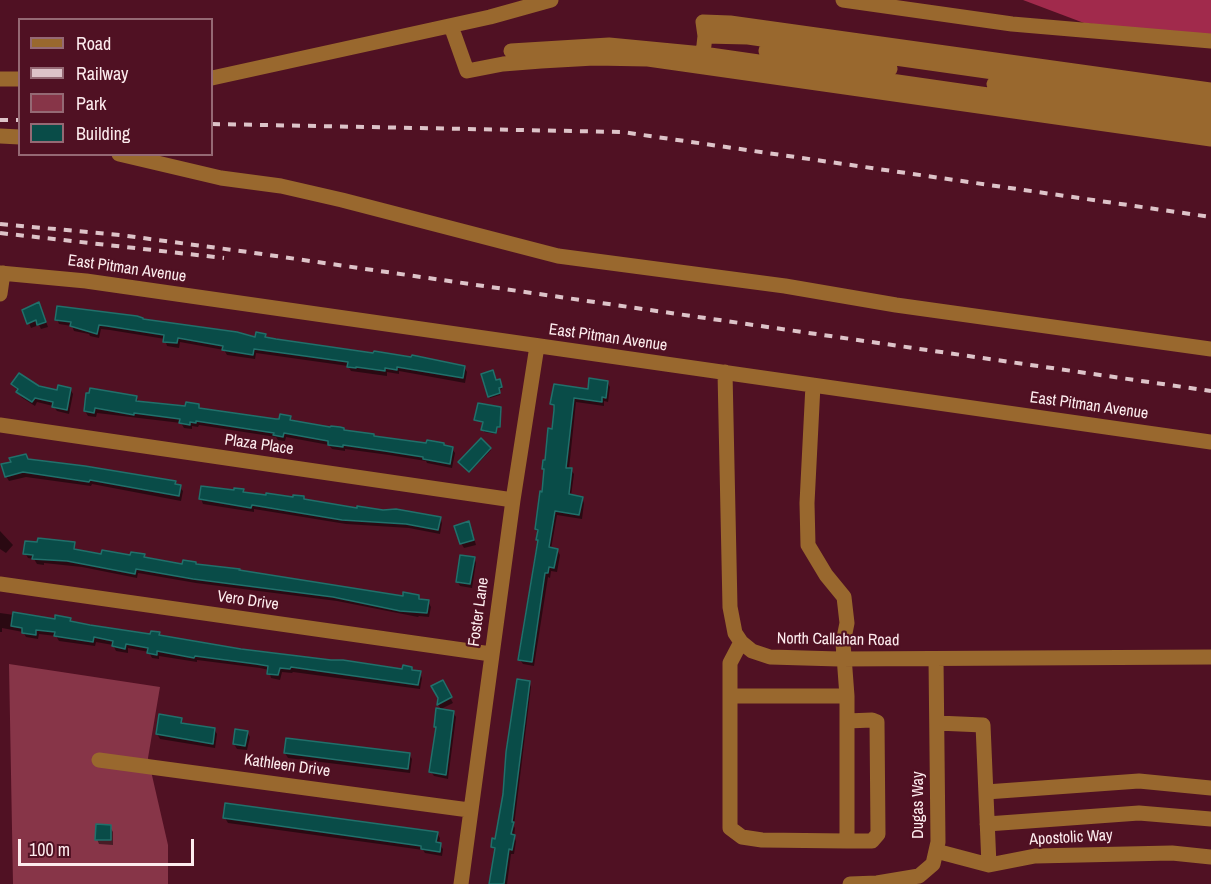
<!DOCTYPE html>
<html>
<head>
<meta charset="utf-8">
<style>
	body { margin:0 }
	#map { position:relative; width:1211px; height:884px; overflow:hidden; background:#501123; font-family:"Archivo Narrow",sans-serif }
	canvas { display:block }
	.legend { position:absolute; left:18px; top:18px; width:195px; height:138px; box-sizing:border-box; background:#501123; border:2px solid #956974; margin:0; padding:8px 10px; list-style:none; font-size:18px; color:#fdecee }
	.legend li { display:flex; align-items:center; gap:12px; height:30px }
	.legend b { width:30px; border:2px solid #956974 }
	.scale { position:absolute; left:18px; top:839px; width:176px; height:27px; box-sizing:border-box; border:3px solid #fdecee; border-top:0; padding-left:8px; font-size:18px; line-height:21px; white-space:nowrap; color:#fdecee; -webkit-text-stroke:4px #501123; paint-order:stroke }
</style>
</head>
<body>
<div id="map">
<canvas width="1211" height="884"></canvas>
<ul class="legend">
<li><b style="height:8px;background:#99682e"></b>Road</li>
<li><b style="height:8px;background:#ddc3c8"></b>Railway</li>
<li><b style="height:16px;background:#873548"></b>Park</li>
<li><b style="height:16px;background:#094c48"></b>Building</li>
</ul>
<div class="scale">100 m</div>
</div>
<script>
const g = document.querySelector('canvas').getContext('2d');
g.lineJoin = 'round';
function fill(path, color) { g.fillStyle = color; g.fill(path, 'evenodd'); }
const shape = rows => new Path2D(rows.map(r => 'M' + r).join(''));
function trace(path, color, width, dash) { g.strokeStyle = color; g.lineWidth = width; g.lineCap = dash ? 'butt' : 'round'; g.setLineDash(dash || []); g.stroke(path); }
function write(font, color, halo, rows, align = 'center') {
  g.font = font + ' "Archivo Narrow",sans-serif'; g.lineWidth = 4.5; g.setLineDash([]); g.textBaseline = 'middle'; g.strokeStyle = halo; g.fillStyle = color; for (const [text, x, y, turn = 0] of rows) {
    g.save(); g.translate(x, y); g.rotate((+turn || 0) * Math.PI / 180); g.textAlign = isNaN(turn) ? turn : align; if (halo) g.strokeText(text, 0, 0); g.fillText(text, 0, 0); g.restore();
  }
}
fill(shape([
	[9,664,160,687,148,758,168,845,168,884,13,884]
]), '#873548');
fill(shape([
	[1023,0,1211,0,1211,37,1084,23]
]), '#a12a4c');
fill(shape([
	[41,308,48,327,41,329,39,325,31,328,29,323],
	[57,319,144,321,257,338,265,335,267,339,464,367,467,372,465,383,399,371,399,374,387,372,387,376,351,371,348,366,256,353,255,359,227,355,224,350,180,342,179,348,167,346,165,339,110,330,101,329,99,338,90,336,89,334,74,331,72,326,59,324],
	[495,381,500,382,502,389,498,390,500,395,490,398,489,396],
	[607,382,610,387,608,402,604,401,604,406,576,402,569,469,571,470,574,474,571,496,582,498,584,503,582,519,557,515,551,549,557,550,560,555,557,572,551,571,550,578,548,577,534,666,523,664,520,660,540,542,536,529,545,473,543,469,553,431,554,409,552,404],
	[13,384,58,392,70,389,73,394,69,414,57,411,53,406,37,402,35,406,21,397],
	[87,395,136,398,140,403,186,408,198,405,201,409,276,421,290,417,293,422,374,438,452,449,455,453,452,468,427,463,426,461,389,455,345,449,345,451,332,449,329,445,286,437,285,441,278,440,276,437,199,425,198,427,192,426,192,429,184,428,181,423,97,413,96,417,88,416,85,411],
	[500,408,500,428,497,428,496,434,484,432,484,423,476,420],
	[490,449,491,450,470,472,461,464],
	[29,461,175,483,183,491,181,501,92,484,91,486,26,477,9,481,6,476],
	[243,491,245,494,440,518,442,523,440,534,409,528,346,524,254,509,254,512,203,504,201,499],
	[471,528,476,545,464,548,461,543],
	[0,531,13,545,6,553,0,549],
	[74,544,76,551,102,556,132,557,144,555,146,559,183,565,404,598,418,596,421,601,428,602,431,607,429,617,419,616,418,617,337,601,196,583,138,573,137,578,82,567,44,563,44,565,37,564,34,559,28,558,25,553],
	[474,558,476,563,472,588,460,586,457,581],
	[0,613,57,621,70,619,72,622,152,635,159,634,160,637,241,650,403,671,412,668,414,672,420,673,422,678,420,689,293,672,292,673,282,672,280,680,271,678,269,670,260,668,197,660,197,662,159,656,159,659,152,658,149,652,128,648,128,653,116,651,113,645,96,642,95,646,59,641,56,636,39,634,38,639,26,637,23,632,2,628,2,632,0,632],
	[442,682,453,703,441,709,438,705],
	[529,682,531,687,514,826,515,828,514,837,516,841,514,854,511,854,507,884,491,884,495,851,492,846,497,840],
	[453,712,456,717,448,779,434,776,431,772,438,730,435,726],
	[181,719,183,724,214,729,217,734,215,748,160,739,157,734],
	[247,732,250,737,247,750,237,749,234,744],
	[287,739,409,754,412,759,410,773,288,758,285,753],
	[225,818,437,833,440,838,439,844,443,849,442,856,425,853,423,850,228,823],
	[110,827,113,832,113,845,99,844,97,839]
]), '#0007');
const building = shape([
	[39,302,46,322,37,325,36,320,27,324,22,310,39,302],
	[57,306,137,316,143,318,143,319,237,332,255,337,256,332,266,334,265,337,276,339,373,353,374,351,411,357,412,355,465,366,463,378,397,367,397,370,385,368,385,371,356,367,356,368,347,367,348,362,254,349,253,355,222,350,223,346,178,338,177,343,163,342,164,335,107,326,99,325,97,334,70,326,71,322,55,320,57,306],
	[493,370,496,380,500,379,502,387,499,388,500,393,488,397,481,374,493,370],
	[19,373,39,386,57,390,58,385,71,388,67,410,52,407,53,402,35,398,32,402,16,392,18,389,11,384,19,373],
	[589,378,608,381,606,398,602,397,602,402,574,398,566,468,572,468,569,494,583,497,579,515,555,511,549,547,558,549,554,568,549,567,548,573,545,573,532,662,518,660,538,540,536,540,538,530,535,529,540,491,542,492,544,469,542,469,543,460,545,460,548,428,552,429,554,410,554,405,550,404,554,384,588,389,589,378],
	[90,388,137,396,136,401,185,406,186,402,199,404,199,408,276,419,279,419,280,414,291,416,290,420,330,427,331,426,340,427,344,428,344,430,374,434,374,436,426,443,427,440,444,443,444,445,453,447,450,464,423,459,423,457,385,451,343,445,343,447,328,445,328,441,284,433,283,437,273,435,274,433,196,421,196,423,190,422,190,425,179,423,180,419,134,413,134,415,95,408,94,413,84,411,86,393,89,393,90,388],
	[478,403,501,407,500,427,497,427,496,433,481,430,483,422,474,420,478,403],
	[481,438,491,448,469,472,458,462,481,438],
	[26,454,28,459,85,466,176,481,175,484,181,485,179,496,90,480,89,482,23,472,5,477,1,464,11,462,9,458,26,454],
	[201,486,234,490,234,488,244,489,243,492,266,495,266,493,293,497,293,495,304,496,304,499,357,508,357,506,383,510,396,509,441,517,438,530,406,524,342,520,252,505,251,508,199,499,201,486],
	[469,521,474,540,460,544,454,526,469,521],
	[38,538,75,542,74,549,101,554,102,550,130,555,131,552,145,554,144,557,182,564,183,560,196,562,196,564,240,569,239,570,403,596,403,592,419,595,419,599,429,600,427,613,400,611,333,597,193,579,136,569,135,574,67,561,32,559,33,555,23,554,25,541,37,542,38,538],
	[460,555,475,557,470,584,456,582,460,555],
	[13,612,55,619,55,615,71,618,70,621,90,625,150,634,151,631,160,632,159,635,241,649,331,660,343,660,402,669,403,665,412,667,412,670,421,671,418,685,291,667,290,669,280,668,278,675,267,674,268,666,256,664,195,656,194,658,157,651,157,655,147,653,148,648,126,644,125,649,112,646,113,641,94,637,93,642,54,636,55,632,36,630,36,635,22,633,22,628,11,626,13,612],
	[517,679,530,681,512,822,514,822,511,834,515,835,512,850,509,849,504,884,489,884,495,848,491,847,492,838,495,839,503,794,506,752,517,679],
	[443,680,452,697,437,705,438,698,431,686,443,680],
	[436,708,454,711,446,775,429,772,436,727,434,727,436,708],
	[159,714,182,718,181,723,215,728,213,744,156,734,159,714],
	[235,729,248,731,245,746,233,744,235,729],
	[286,738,410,753,408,769,284,753,286,738],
	[225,803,438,832,436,842,441,843,440,852,421,849,421,846,223,818,225,803],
	[96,824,111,825,111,840,95,840,96,824]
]);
fill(building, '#094c48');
trace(building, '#21706b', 1.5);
trace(shape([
	[843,0,1012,24,1211,41],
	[451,26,467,71,503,64,541,61,594,58,648,59,1211,139],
	[705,36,748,37,1211,103],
	[769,40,766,51,890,69],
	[511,51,609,45,703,54,1211,127],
	[703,54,705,36,703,22,730,23,1211,90],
	[212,78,490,17,551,0],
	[0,79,20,79],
	[994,84,1211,115],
	[0,136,20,137],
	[119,154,221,178,281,186,342,200,558,256,785,286,896,305,1211,349],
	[0,273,86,281,1211,442],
	[0,294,3,273],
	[725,372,730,607,735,633,741,642,752,651,770,657,839,659,1211,657],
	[0,425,513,500],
	[0,584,491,654],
	[741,642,730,663,730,828,742,837,762,840,847,841,847,696,843,643,847,623,844,597,826,575,808,545,807,503,813,385],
	[730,696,847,696],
	[847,721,872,720,877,722,878,834,872,841,847,841],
	[937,723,983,725,989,865],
	[99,760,469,810],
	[986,792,1139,781,1211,788],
	[987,824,1139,813,1211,819],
	[936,851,989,865,1035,856,1172,853,1211,857],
	[461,884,513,500,537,346],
	[850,884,877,883,919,876,933,864,938,842,936,659]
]), '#99682e', 15);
trace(shape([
	[0,120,20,120],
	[212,124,622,132,1211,217],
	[0,224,120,235,248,252,1211,391],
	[0,233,224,258]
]), '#ddc3c8', 4, [8, 8]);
write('16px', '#fdecee', '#501123', [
	["East Pitman Avenue",127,269,8],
	["East Pitman Avenue",608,338,8],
	["East Pitman Avenue",1089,406,8],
	["Plaza Place",259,445,8],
	["Vero Drive",248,601,8],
	["Foster Lane",479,612,-82],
	["North Callahan Road",838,640,1],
	["Kathleen Drive",287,766,8],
	["Dugas Way",919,805,-90],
	["Apostolic Way",1071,838,-3]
]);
</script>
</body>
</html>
